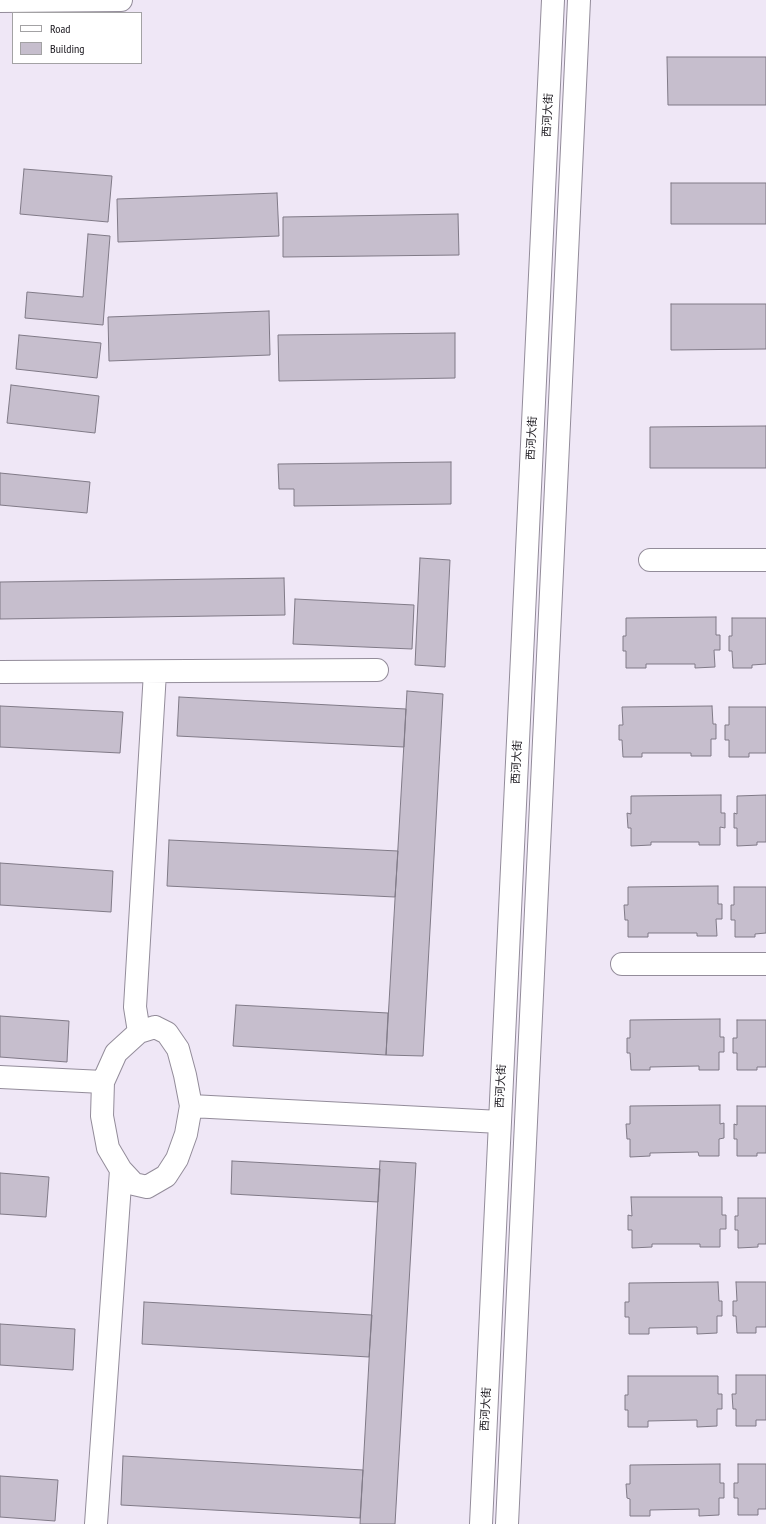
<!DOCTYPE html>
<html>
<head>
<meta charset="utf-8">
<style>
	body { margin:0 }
	#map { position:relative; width:766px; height:1524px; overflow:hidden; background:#efe7f6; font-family:"PT Sans Narrow",sans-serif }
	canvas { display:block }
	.legend { position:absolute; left:12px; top:12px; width:130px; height:52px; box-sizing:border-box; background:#fff; border:1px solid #a3a2a4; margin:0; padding:5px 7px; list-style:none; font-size:12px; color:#19161c }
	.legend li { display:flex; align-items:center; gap:8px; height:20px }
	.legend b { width:20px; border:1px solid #a3a2a4 }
</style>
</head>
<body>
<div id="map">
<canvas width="766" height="1524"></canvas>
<ul class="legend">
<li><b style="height:5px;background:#fff"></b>Road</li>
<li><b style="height:11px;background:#c6becd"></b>Building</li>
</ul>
</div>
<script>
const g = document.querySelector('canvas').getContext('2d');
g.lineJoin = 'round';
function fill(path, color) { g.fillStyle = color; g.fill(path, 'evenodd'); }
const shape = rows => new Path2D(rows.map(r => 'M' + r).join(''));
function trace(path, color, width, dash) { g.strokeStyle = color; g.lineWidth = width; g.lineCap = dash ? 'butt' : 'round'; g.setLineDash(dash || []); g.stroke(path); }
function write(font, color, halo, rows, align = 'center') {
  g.font = font + ' "PT Sans Narrow","Noto Sans SC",sans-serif'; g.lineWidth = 3.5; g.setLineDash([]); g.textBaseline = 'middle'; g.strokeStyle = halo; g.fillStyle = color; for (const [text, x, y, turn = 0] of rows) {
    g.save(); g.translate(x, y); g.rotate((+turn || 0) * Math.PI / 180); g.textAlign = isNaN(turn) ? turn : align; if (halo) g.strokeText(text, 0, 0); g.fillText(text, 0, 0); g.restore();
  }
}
const building = shape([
	[667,57,766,57,766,105,668,105,667,57],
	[24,169,112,176,108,222,20,214,24,169],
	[671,183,766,183,766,224,671,224,671,183],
	[277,193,279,236,118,242,117,199,277,193],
	[458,214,459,255,283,257,283,217,458,214],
	[88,234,110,236,103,325,25,318,27,292,83,297,88,234],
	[671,304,766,304,766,349,671,350,671,304],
	[269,311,270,355,109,361,108,317,269,311],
	[455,333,455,378,279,381,278,335,455,333],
	[19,335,101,343,97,378,16,369,19,335],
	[11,385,99,396,95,433,7,423,11,385],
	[766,426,766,468,650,468,650,427,766,426],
	[451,462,451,504,294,506,294,489,279,489,278,464,451,462],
	[0,473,90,482,87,513,0,505,0,473],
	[420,558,450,560,445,667,415,665,420,558],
	[284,578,285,615,0,619,0,582,284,578],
	[295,599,414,605,412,649,293,644,295,599],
	[716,617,716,635,720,635,720,650,714,650,715,667,695,668,695,664,646,664,646,668,626,668,626,651,623,651,623,636,626,636,626,618,716,617],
	[732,618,766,618,766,664,752,665,752,668,733,668,732,651,729,651,729,636,732,636,732,618],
	[407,691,443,694,423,1056,386,1055,407,691],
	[179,697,406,709,404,747,177,736,179,697],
	[0,706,123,712,120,753,0,747,0,706],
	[712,706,713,724,716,724,716,739,711,739,711,756,691,756,691,753,642,753,642,757,623,757,622,740,619,740,619,725,623,725,622,707,712,706],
	[729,707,766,707,766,753,749,753,749,757,729,757,729,740,725,740,725,725,729,725,729,707],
	[721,795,721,813,725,813,725,828,720,827,720,845,699,845,699,842,651,842,651,845,631,846,631,828,628,828,627,813,631,814,631,796,721,795],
	[766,795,766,842,757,842,757,845,737,846,737,828,734,828,734,813,737,814,737,796,766,795],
	[169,840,398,851,395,897,167,886,169,840],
	[0,863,113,871,111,912,0,905,0,863],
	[718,886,718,904,722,904,722,919,716,919,717,936,697,936,697,933,648,933,648,937,628,937,628,920,625,920,624,905,628,905,628,887,718,886],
	[734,887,766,887,766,933,755,934,755,937,735,937,735,920,731,920,731,905,734,905,734,887],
	[236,1005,388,1013,386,1055,233,1046,236,1005],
	[0,1016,69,1021,67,1062,0,1057,0,1016],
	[720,1019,720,1037,724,1037,724,1052,719,1052,719,1070,699,1070,699,1066,650,1067,650,1070,631,1070,630,1053,627,1053,627,1038,630,1038,630,1020,720,1019],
	[737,1020,766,1020,766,1067,757,1067,757,1070,737,1070,737,1053,733,1053,733,1038,737,1038,737,1020],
	[720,1105,720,1124,724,1123,724,1138,719,1139,719,1156,699,1156,698,1152,650,1153,650,1156,630,1157,630,1139,627,1139,626,1124,630,1124,630,1106,720,1105],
	[737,1106,766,1106,766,1153,757,1153,757,1156,737,1156,737,1139,734,1139,734,1124,737,1125,737,1106],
	[232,1161,380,1169,378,1202,231,1194,232,1161],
	[380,1161,416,1163,395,1524,360,1524,380,1161],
	[0,1173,49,1177,46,1217,0,1214,0,1173],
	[631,1197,722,1197,722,1215,726,1215,726,1229,720,1229,720,1247,700,1247,700,1244,652,1244,652,1247,632,1248,632,1230,628,1230,628,1215,632,1216,631,1197],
	[738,1198,766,1198,766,1244,758,1244,758,1247,738,1248,738,1230,735,1230,735,1216,738,1216,738,1198],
	[718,1282,719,1301,722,1301,722,1316,717,1316,717,1333,697,1334,697,1327,649,1328,649,1334,629,1334,629,1317,625,1317,625,1302,629,1302,629,1283,718,1282],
	[736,1282,766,1282,766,1327,756,1327,756,1333,737,1333,736,1316,733,1316,733,1301,737,1301,736,1282],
	[144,1302,372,1315,369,1357,142,1344,144,1302],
	[0,1324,75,1329,73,1370,0,1365,0,1324],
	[736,1375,766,1375,766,1420,756,1420,756,1426,736,1426,736,1409,733,1409,732,1394,736,1394,736,1375],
	[628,1376,718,1376,718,1394,722,1394,722,1409,717,1409,717,1426,697,1427,697,1420,648,1421,648,1427,628,1427,628,1410,625,1410,625,1395,628,1395,628,1376],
	[123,1456,363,1470,360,1518,121,1505,123,1456],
	[720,1464,720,1483,724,1483,724,1498,719,1498,719,1515,699,1516,699,1509,650,1510,650,1516,630,1516,630,1499,627,1498,626,1484,630,1484,630,1465,720,1464],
	[738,1464,766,1464,766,1509,758,1509,758,1515,738,1515,738,1498,734,1498,734,1483,738,1483,738,1464],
	[0,1476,58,1480,55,1521,0,1517,0,1476]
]);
fill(building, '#c6becd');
trace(building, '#807a87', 1);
const minor = shape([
	[0,1,121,0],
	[650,560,766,560],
	[0,672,377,670],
	[622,964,766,964],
	[155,1027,167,1033,178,1049,185,1075,191,1106,186,1134,177,1159,166,1176,147,1187,134,1184,121,1170,108,1148,102,1116,103,1082,116,1053,139,1032,155,1027],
	[139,1032,135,1007,155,672],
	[0,1077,103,1082],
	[191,1106,500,1122],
	[96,1524,121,1170],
	[481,1524,553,0],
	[507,1524,579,0]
]);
trace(minor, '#938c9a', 24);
trace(minor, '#fff', 22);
write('11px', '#19161c', '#fff', [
	["西河大街",548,115,-87],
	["西河大街",532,438,-87],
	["西河大街",517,762,-87],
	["西河大街",501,1086,-87],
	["西河大街",486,1409,-87]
]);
</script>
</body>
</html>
